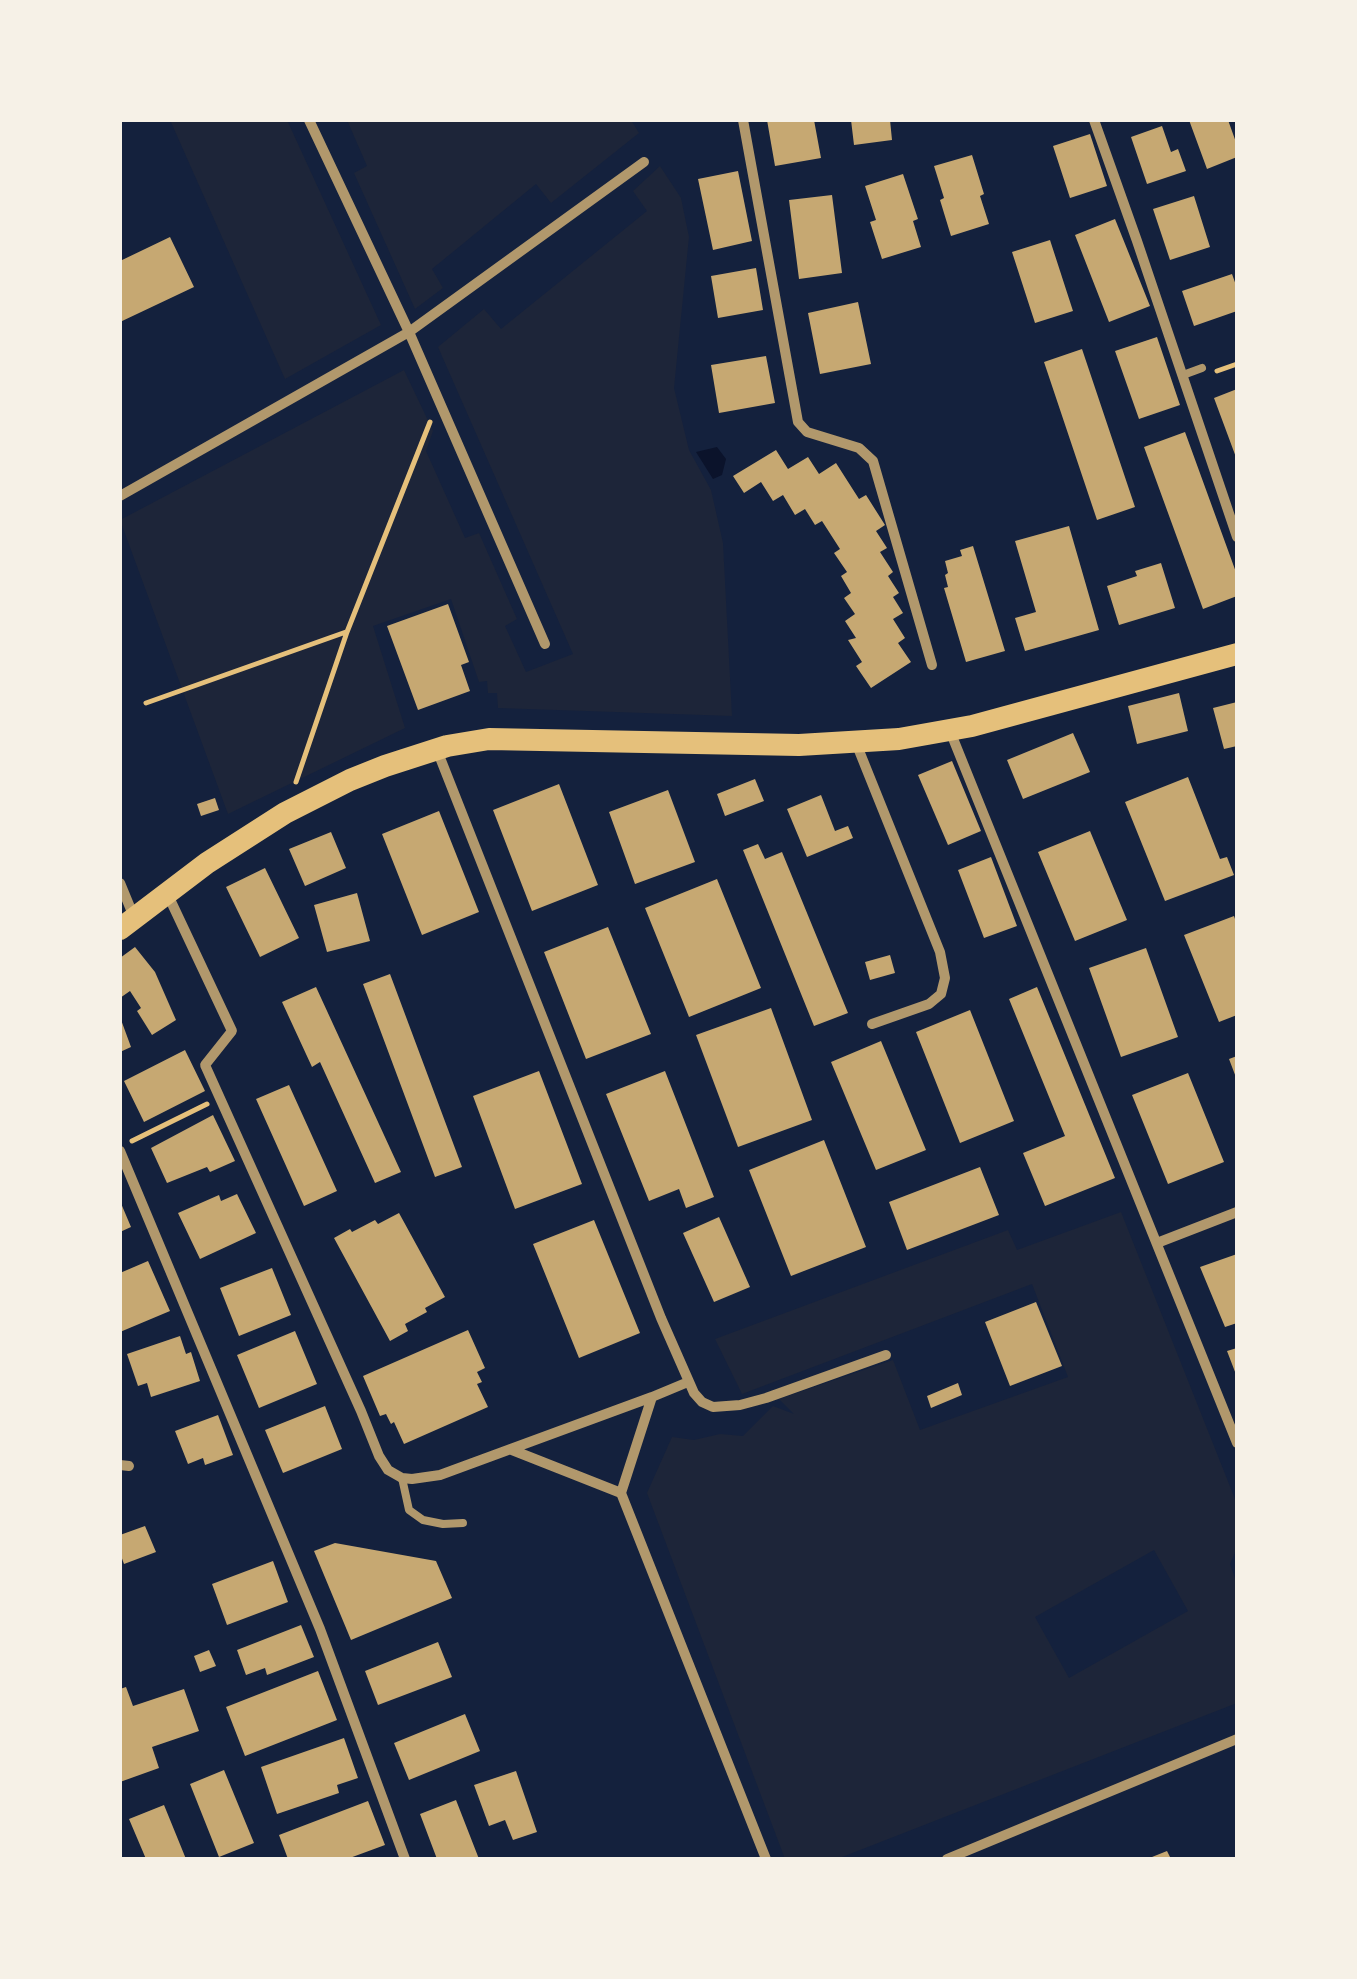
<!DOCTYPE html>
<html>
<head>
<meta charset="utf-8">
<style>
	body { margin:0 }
	#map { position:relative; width:1357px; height:1979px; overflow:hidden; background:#14213d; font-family:"Public Sans",sans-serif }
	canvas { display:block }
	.frame { position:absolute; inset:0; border:122px solid #f6f1e7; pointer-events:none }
</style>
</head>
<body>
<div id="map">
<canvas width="1357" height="1979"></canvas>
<div class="frame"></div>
</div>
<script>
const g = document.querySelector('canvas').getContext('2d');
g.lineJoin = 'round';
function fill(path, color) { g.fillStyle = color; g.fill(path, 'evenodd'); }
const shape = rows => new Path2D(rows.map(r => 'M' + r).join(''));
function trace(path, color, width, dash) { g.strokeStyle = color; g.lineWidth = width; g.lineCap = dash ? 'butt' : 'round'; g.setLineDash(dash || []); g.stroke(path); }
fill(shape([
	[170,120,287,120,381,325,285,379],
	[347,120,631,120,639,133,551,203,536,184,432,269,443,288,415,309,354,173,367,166],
	[660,166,681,198,689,237,674,388,689,450,711,490,723,543,732,716,498,708,497,693,488,693,487,681,479,682,451,599,373,626,405,728,228,814,120,520,404,370,433,431,426,451,465,538,479,533,517,619,505,626,526,672,573,654,438,347,484,309,501,329,647,211,633,191],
	[1121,1212,1237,1504,1237,1548,1230,1564,1237,1584,1237,1703,837,1859,785,1859,647,1493,672,1437,694,1440,720,1434,743,1436,773,1406,794,1414,779,1399,893,1360,920,1430,1068,1377,1032,1284,742,1394,715,1339,1008,1230,1017,1250],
	[1154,1550,1188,1611,1069,1678,1035,1617]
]), '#1d2539');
fill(shape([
	[717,447,726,459,722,475,713,479,696,452]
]), '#0b132b');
fill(shape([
	[767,120,814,120,821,158,775,166],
	[851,120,890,120,892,140,854,145],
	[1189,120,1228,120,1237,145,1237,157,1207,169],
	[1162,126,1171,152,1178,149,1186,171,1147,184,1131,137],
	[1090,134,1107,186,1070,198,1053,146],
	[972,155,984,194,980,196,989,224,951,236,940,200,944,198,934,166],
	[738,171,752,241,713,250,698,179],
	[903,174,918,219,913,221,921,247,882,259,870,222,876,220,865,186],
	[832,195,842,273,799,279,789,200],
	[1194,196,1210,247,1170,260,1153,209],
	[1115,219,1150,306,1109,322,1075,235],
	[170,237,194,287,120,322,120,261],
	[1050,240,1073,311,1035,323,1012,252],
	[756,268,763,310,718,318,711,276],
	[1232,274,1237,288,1237,311,1194,326,1182,291],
	[858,302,871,364,820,374,808,313],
	[1157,337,1180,405,1139,419,1115,351],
	[1082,349,1135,507,1097,520,1044,362],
	[766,356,775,403,719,413,711,365],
	[1237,389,1237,460,1214,398],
	[1185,432,1237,575,1237,596,1203,609,1144,447],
	[776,450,788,469,808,457,819,474,836,463,859,499,866,495,885,525,876,531,887,548,880,552,893,572,888,576,899,593,893,597,903,613,893,619,905,638,898,643,911,662,871,688,856,666,862,662,848,640,856,638,845,621,855,614,844,598,851,593,841,576,847,572,834,553,840,549,822,521,815,525,805,509,795,515,783,495,773,501,761,482,744,493,733,476],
	[1069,526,1099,630,1025,651,1015,618,1036,612,1015,541],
	[973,546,1005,651,966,662,944,588,948,587,945,575,948,573,945,561,962,556,960,550],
	[1161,563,1175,608,1119,625,1107,586,1137,576,1135,571],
	[448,604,469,662,461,665,470,691,418,710,387,626],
	[1179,693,1188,731,1137,744,1128,706],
	[1237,702,1237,746,1224,749,1213,708],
	[1073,733,1090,772,1023,799,1007,760],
	[952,761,981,831,948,845,918,775],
	[1188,777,1220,859,1227,857,1234,875,1165,901,1125,802],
	[755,779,764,801,725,816,717,794],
	[559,784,598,885,532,911,493,810],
	[668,790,695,862,635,884,609,812],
	[821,795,835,831,848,826,853,838,807,857,787,809],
	[215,798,219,810,201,816,197,804],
	[439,811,479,912,422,935,382,834],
	[1090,831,1127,920,1075,941,1038,852],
	[331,832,346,868,305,886,289,849],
	[758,844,765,859,782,852,848,1013,814,1026,743,850],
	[991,857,1017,926,984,938,958,870],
	[265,868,299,938,260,957,226,887],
	[717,879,761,988,689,1017,645,908],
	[357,893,370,941,327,952,314,905],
	[1234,916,1237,925,1237,1015,1219,1022,1184,935],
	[608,927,651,1034,586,1059,544,952],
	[135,947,155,972,176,1020,152,1035,137,1011,141,1008,130,991,120,998,120,958],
	[1146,948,1178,1037,1121,1057,1089,968],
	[890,955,895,973,870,980,865,962],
	[390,974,462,1167,435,1177,363,984],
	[316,987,401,1172,375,1183,320,1062,312,1067,282,1002],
	[1037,987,1115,1178,1045,1206,1023,1153,1065,1136,1009,999],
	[771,1008,812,1120,738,1147,696,1035],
	[970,1010,1014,1121,960,1143,916,1032],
	[120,1017,131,1047,120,1052],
	[881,1041,926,1150,876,1170,831,1062],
	[185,1050,205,1091,144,1122,124,1081],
	[1237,1056,1237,1080,1229,1059],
	[539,1071,582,1184,515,1209,473,1096],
	[665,1071,714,1197,686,1208,679,1189,649,1201,606,1094],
	[1188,1073,1224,1162,1168,1184,1132,1095],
	[289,1085,337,1191,304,1206,256,1099],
	[213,1115,235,1161,210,1172,207,1167,167,1183,151,1148],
	[824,1140,866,1247,791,1276,749,1170],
	[980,1167,999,1215,907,1250,889,1202],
	[237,1194,256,1233,200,1259,178,1213,219,1195,221,1201],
	[120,1201,131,1227,120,1232],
	[399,1213,445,1297,425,1308,427,1312,405,1324,408,1331,390,1341,334,1238,350,1229,352,1232,375,1220,378,1224],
	[719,1217,750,1287,714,1302,683,1233],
	[594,1220,640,1333,579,1358,533,1244],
	[1237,1254,1237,1323,1225,1327,1200,1267],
	[148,1261,170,1311,120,1332,120,1273],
	[272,1268,291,1315,239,1336,220,1288],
	[1036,1302,1062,1366,1010,1386,985,1322],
	[468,1330,485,1368,477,1372,482,1382,477,1384,488,1407,404,1444,394,1422,391,1424,386,1414,380,1416,363,1376],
	[295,1331,317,1384,259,1408,237,1355],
	[180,1336,186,1354,191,1352,200,1381,151,1397,147,1383,138,1386,127,1354],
	[1237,1348,1237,1377,1227,1351],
	[958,1383,962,1395,931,1408,927,1396],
	[325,1406,342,1449,283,1473,265,1430],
	[218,1415,233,1455,205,1465,203,1458,188,1464,175,1431],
	[145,1526,156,1552,124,1564,120,1553,120,1535],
	[335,1543,436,1561,452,1598,351,1640,314,1551],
	[273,1561,288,1602,227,1625,212,1584],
	[301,1625,314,1657,267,1675,265,1668,246,1675,237,1650],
	[438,1642,452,1677,378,1705,365,1671],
	[209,1650,216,1666,200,1672,194,1656],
	[318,1671,337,1720,245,1756,226,1707],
	[126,1687,133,1706,184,1689,199,1731,152,1747,159,1768,120,1782,120,1689],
	[465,1714,480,1751,409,1780,394,1743],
	[344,1738,358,1778,337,1785,339,1793,277,1814,261,1767],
	[224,1770,254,1843,219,1857,190,1784],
	[516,1771,537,1832,513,1840,505,1820,489,1826,474,1785],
	[456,1800,479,1859,437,1859,420,1814],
	[368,1801,385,1845,347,1859,288,1859,279,1835],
	[164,1805,186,1859,146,1859,129,1819],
	[1167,1851,1171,1859,1147,1859]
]), '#c6a872');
trace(shape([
	[1217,371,1237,364],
	[146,703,346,632],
	[296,782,347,632,430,422],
	[132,1141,207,1104]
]), '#e5c07b', 5);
trace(shape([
	[1183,375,1202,368],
	[402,1478,409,1510,423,1520,443,1524,463,1523]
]), '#b1986c', 8);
trace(shape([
	[309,120,409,332,545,644],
	[743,120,798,422,807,432,859,448,873,461,932,665],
	[1094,120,1137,241,1237,537],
	[120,496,409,332,644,162],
	[950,731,1237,1443],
	[856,743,940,952,945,978,941,994,929,1004,872,1024],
	[437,750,661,1318,694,1393,702,1402,713,1407,740,1405,766,1398,886,1355],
	[120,883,134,917],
	[167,893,232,1031,205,1065,361,1411,379,1456,388,1470,402,1478,412,1479,440,1475,652,1397,688,1382],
	[120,1151,320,1629,405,1859],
	[1157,1243,1237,1212],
	[512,1450,621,1493],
	[120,1465,129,1466],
	[621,1493,766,1859],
	[621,1493,652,1397],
	[947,1859,1237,1739]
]), '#b1986c', 10);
trace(shape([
	[120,929,207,863,285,813,350,780,385,766,447,746,489,739,799,745,899,739,972,726,1237,654]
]), '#e5c07b', 22);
</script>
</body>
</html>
